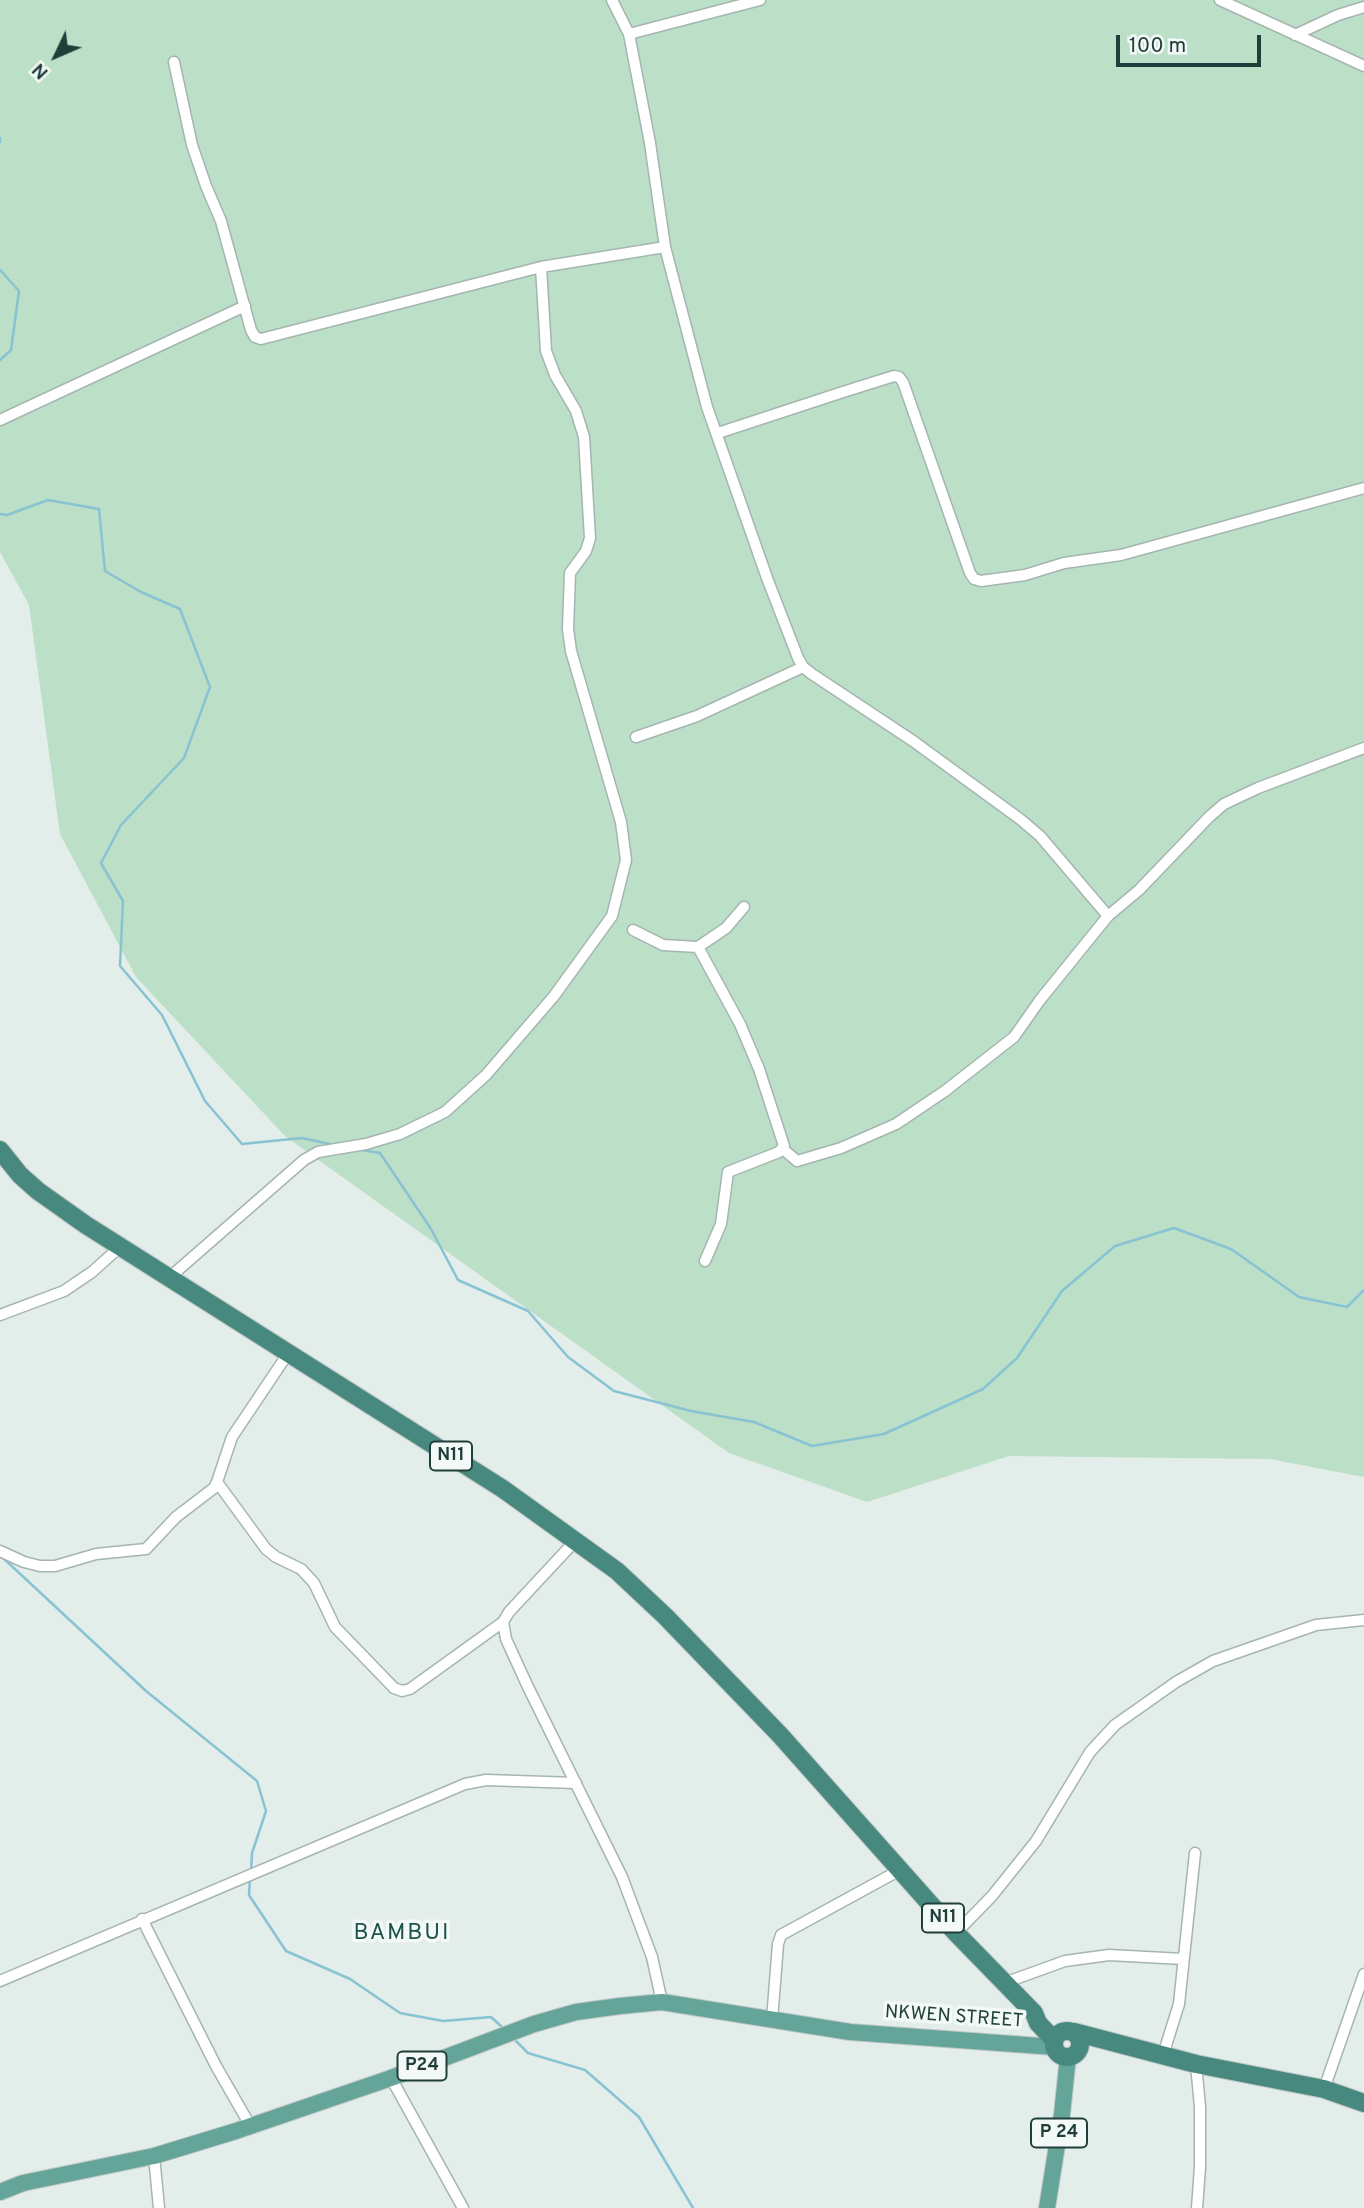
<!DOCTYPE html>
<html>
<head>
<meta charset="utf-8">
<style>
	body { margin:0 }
	#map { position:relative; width:1364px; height:2208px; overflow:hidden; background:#e3ede9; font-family:Overpass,sans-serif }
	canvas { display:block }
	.north { position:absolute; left:21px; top:21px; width:70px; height:70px; -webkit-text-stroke:5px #f3f9f7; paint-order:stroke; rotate:226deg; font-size:19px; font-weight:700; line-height:28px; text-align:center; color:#213f3a }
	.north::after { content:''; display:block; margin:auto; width:24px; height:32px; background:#213f3a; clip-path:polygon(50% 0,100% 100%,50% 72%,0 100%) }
	.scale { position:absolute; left:1116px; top:35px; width:145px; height:32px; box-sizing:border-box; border:4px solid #213f3a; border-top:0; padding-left:9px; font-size:21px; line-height:24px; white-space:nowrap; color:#213f3a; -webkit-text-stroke:5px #f3f9f7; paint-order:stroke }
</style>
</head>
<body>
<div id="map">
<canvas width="1364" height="2208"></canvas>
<div class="north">N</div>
<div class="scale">100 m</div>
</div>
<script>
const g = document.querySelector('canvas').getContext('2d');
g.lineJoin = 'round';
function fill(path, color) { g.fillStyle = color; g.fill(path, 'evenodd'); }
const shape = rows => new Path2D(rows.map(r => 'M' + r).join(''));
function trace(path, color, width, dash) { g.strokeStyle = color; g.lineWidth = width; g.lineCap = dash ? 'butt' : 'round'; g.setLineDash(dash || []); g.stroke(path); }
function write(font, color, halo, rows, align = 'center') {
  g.font = font + ' Overpass,sans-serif'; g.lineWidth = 7; g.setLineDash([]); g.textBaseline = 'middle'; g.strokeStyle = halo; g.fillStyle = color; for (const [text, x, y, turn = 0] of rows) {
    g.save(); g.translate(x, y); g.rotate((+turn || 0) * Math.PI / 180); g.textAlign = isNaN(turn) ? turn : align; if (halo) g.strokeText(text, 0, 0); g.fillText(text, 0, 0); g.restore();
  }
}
fill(shape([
	[0,0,1364,0,1364,1477,1270,1459,1009,1456,867,1502,729,1453,285,1136,136,977,60,834,29,605,0,552]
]), '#bbdfc7');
trace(shape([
	[0,138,0,142],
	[0,270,19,291,11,350,0,360],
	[0,514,7,515,48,500,99,509,105,571,141,592,180,609,210,687,184,758,121,825,101,863,123,901,120,966,162,1015,205,1101,242,1144,302,1138,334,1145],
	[361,1150,380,1153,431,1229,458,1280,528,1311,568,1357,614,1391,691,1411,754,1422,812,1446,884,1434,983,1389,1017,1358,1062,1291,1115,1246,1174,1228,1231,1249,1299,1297,1347,1307,1364,1290],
	[2,1557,146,1691,257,1781,266,1811,252,1853,251,1872],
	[250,1879,249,1895,286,1951,350,1979,400,2013,443,2021,491,2017,503,2028],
	[513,2038,528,2053,585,2070,639,2117,693,2208]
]), '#88c3d4', 2.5);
const minor = shape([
	[612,0,629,34,650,143,665,247,707,407,767,578,798,658,803,667,812,674,913,741,1020,819,1040,836,1108,916],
	[1220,0,1364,66],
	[629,34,760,0],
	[1295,35,1338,15,1364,7],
	[174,62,192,145,206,186,221,221,251,330,255,337,261,339,541,267,665,247],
	[0,420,245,306],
	[718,433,843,392,894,376,899,377,903,382,970,573,974,579,981,581,1025,575,1064,563,1121,555,1364,488],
	[636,737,697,716,803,667],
	[633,930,663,945,698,947,726,928,744,907],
	[698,947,740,1024,759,1069,784,1146,779,1152,728,1172,721,1224,705,1261],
	[783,1149,797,1161,841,1148,896,1124,945,1091,1014,1037,1040,1000,1108,916,1139,890,1209,817,1224,804,1258,788,1364,748],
	[170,1277,304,1160,318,1152,366,1144,400,1134,445,1112,486,1075,554,996,612,916,626,860,621,822,571,651,568,629,570,573,586,551,590,538,584,437,576,411,555,375,546,351,541,267],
	[0,1315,64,1291,92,1272,121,1246],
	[217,1482,266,1549,276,1557,301,1569,314,1583,335,1627,394,1688,402,1691,410,1689,503,1622],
	[576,1540,509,1612,503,1622,506,1639,528,1687,622,1877,652,1957,662,2002],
	[0,1551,24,1562,40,1566,55,1566,96,1554,146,1549,176,1517,214,1488,217,1482,232,1437,289,1352],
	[142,1919,216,2066,251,2127],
	[956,1933,992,1896,1036,1841,1090,1752,1115,1725,1176,1682,1213,1661,1316,1625,1364,1620],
	[0,1981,465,1784,486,1780,576,1783],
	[1004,1983,1065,1961,1109,1955,1183,1959],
	[772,2020,778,1944,781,1935,900,1870],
	[1163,2055,1179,2004,1195,1853],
	[1196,2064,1200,2107,1200,2167,1197,2208],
	[391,2078,463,2208],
	[1324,2089,1364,1974],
	[154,2156,159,2208]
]);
const primary = shape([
	[0,2192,23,2183,154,2156,236,2131,391,2078,534,2024,576,2012,620,2006,662,2002,850,2032,1054,2047],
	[1047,2208,1062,2114,1068,2057]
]);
const trunk = shape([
	[0,1150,20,1175,38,1191,86,1225,503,1489,617,1571,665,1616,780,1735,956,1933,1034,2013,1038,2023,1054,2040],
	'1054 2044a13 13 0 1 1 26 0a13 13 0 1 1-26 0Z',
	[1074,2032,1196,2064,1324,2089,1364,2103]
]);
trace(minor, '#a5b5b1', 13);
trace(primary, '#c1c9c8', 18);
trace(trunk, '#c1c9c8', 20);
trace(minor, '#fff', 10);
trace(primary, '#65a599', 16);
trace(trunk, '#48897f', 18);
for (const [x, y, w] of [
	[451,1456,42],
	[943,1918,42],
	[422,2066,49],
	[1059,2133,56]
]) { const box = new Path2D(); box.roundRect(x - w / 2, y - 14.5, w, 29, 5); g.fillStyle = '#f3f9f7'; g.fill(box); trace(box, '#213f3a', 2); }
write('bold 18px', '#213f3a', null, [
	["N11",451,1456],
	["N11",943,1918],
	["P24",422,2066],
	["P 24",1059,2133]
]);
write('19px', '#213f3a', '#f3f9f7', [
	["NKWEN STREET",954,2018,4]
]);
g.letterSpacing = '2px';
write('23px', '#1c534a', '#f3f9f7', [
	["BAMBUI",402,1934]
]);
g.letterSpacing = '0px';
</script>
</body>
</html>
